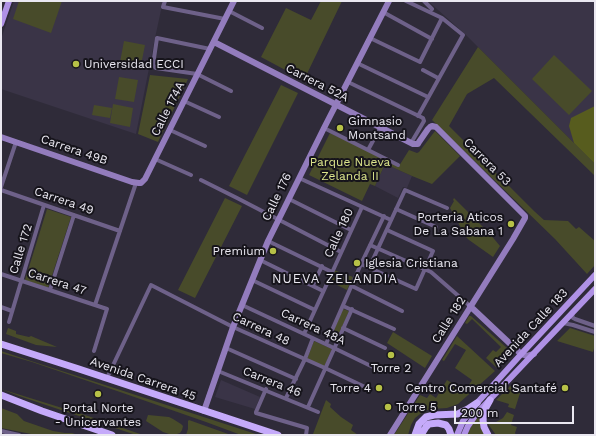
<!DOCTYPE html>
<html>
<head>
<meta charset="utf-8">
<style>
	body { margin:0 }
	#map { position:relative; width:596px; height:436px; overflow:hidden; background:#2f2b39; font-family:"Work Sans",sans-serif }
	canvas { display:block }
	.frame { position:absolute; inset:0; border:2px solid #eae8f1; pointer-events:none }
	.scale { position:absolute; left:454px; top:406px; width:120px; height:18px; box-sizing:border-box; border:2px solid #eae8f1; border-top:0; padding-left:5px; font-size:12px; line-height:14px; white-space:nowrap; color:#eae8f1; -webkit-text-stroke:3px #16141b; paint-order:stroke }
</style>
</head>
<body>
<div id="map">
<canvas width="596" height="436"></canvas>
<div class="frame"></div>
<div class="scale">200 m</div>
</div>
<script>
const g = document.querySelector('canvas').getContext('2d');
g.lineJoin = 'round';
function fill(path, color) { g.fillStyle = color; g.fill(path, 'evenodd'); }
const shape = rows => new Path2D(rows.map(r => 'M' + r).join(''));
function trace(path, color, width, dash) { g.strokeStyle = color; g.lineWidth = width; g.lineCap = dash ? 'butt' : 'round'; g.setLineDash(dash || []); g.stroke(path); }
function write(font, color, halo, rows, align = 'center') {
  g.font = font + ' "Work Sans",sans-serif'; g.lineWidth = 4; g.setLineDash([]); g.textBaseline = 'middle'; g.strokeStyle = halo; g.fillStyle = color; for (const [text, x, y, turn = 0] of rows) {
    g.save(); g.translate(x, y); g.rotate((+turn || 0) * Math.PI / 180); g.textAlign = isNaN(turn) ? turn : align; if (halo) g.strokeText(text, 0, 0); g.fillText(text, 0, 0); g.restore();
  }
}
fill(shape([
	[14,1,163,1,155,38,136,134,1,89,1,39],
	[428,1,595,1,595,164,466,35],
	[385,164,412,176,407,188,403,187,398,198,375,186],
	[221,380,260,397,255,409,215,397]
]), '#3a3447');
fill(shape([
	[19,1,62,1,51,33,13,19],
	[321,1,342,1,304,80,261,57,286,8,311,20],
	[124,41,145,45,141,65,120,62],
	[478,47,595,164,595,176,494,78,467,94,449,126,534,211,544,220,568,221,576,229,579,227,595,241,595,265,587,274,555,239,432,120],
	[554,55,592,91,569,115,532,79],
	[150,75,188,79,158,142,138,134],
	[119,77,138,80,134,102,115,99],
	[281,85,298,93,247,195,229,186],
	[113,104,133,108,130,127,110,123],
	[94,105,112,108,110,118,92,115],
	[435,131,460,156,432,184,412,176,385,164,375,186,370,184,362,201,309,175,330,133,399,166,409,150,417,153,419,152],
	[225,198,242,206,195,298,178,290],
	[454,198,490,234,500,246,493,257,469,240,466,237,450,208,454,201,453,200],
	[47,209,71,217,48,288,25,280],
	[334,270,353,277,347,290,329,281],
	[343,309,349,311,336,341,330,339],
	[469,316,471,316,507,348,497,368,486,358,493,350,496,352,501,347,472,319,467,324,465,323],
	[8,328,16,331,16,334,29,337,31,336,57,347,36,345,6,334],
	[570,328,595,336,595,345,593,352,557,341],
	[393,332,432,356,425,368,387,343],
	[457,336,495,371,458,404,447,408,431,409,424,411,415,418,411,425,408,435,394,435,420,395,427,398,430,394,436,398,447,380,465,391,472,380,455,368,466,350,455,344,444,361,442,360],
	[314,341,332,349,324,367,307,359],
	[1,351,31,361,259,435,241,435,206,422,120,392,32,362,1,353],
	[510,386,521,390,515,409,508,407,509,404,496,400],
	[1,389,88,416,143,435,136,435,19,396],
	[326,400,331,404,330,407,341,417,353,425,351,430,358,435,316,435,313,434],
	[1,408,17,414,24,421,53,431,65,433,72,433,78,435,36,435,1,428],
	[481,411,480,420,485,435,467,435,472,425],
	[507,412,514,415,511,425,517,427,515,433,516,435,496,435,488,424,496,422,503,418],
	[148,415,169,417,173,419,181,424,183,426,182,430,180,433,177,434,169,434,163,432,146,421],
	[189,420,231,435,186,435,188,429,188,421]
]), '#484b2a');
fill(shape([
	[595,106,595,164,574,143,569,126,571,118]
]), '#575c1e');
trace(shape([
	[165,1,163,7,225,19],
	[406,1,442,18,463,35,418,116],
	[424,1,432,9],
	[229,11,262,28],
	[383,12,432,39],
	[370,38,420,62,442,18],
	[210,49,157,38,153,65,156,68,197,74,231,91],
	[357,63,428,97],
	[423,70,438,78],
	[348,82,423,118,424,121,411,143],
	[184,101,219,117],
	[324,128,398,165],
	[170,130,205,146],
	[368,150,380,128],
	[155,159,191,175],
	[299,178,391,220],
	[201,180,237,198,341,252],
	[1,187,16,142],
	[1,190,120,231],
	[289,199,351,230],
	[396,209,436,227],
	[268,241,332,272],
	[370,245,431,272,470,306],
	[260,260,323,291],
	[361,264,416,289,433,251,387,230],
	[369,268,405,190,447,208],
	[1,274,107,309,94,351],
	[252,280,315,310],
	[313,285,322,266],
	[352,286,402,311],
	[50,290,74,215],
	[95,305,136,183],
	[242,305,334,348,375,368],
	[343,306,394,329],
	[1,307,12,311],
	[572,314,573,318,575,319,595,326],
	[9,322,44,205],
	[563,323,573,325,595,332],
	[343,328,385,348],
	[304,334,362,207],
	[326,344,361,264,384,216],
	[226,348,296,379],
	[218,371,318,412],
	[107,378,151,285,233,327,325,368,365,387],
	[266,389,256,412,256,413,307,428,306,435],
	[286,398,305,359,313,338],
	[308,407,352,309],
	[1,431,19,435]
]), '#6e6189', 4);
trace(shape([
	[214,42,413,144,418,144,419,142,428,129,430,127,432,126,436,127,525,216,525,218,513,239,390,435],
	[1,137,132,182,139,183,141,183,145,179,234,1],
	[470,306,521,354,527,356,534,354],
	[204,411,233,327,268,241,324,128,389,1]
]), '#937cbd', 6);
trace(shape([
	[1,24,9,1],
	[457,435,463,421,477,403,524,351,595,275],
	[464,435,468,426,477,413,595,289]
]), '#af91e5', 6);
trace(shape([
	[1,344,79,369,278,435],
	[1,395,42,411,112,435],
	[415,435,419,424,426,417,434,415,458,414,468,409,477,403],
	[421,435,426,427,429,424,438,423,446,425,449,429,451,435],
	[488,435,484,427,483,420,485,409,490,400]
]), '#c5aafa', 7);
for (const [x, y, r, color] of [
	[76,64,4,"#b7c147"],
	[340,128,4,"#b7c147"],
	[511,224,4,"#b7c147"],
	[273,251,4,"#b7c147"],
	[357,263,4,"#b7c147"],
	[391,355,4,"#b7c147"],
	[379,388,4,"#b7c147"],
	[565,388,4,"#b7c147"],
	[98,394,4,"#b7c147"],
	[388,407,4,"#b7c147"]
]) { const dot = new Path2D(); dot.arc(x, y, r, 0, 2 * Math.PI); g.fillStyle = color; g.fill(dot); trace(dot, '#16141b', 1.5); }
write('12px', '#eae8f1', '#16141b', [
	["Universidad ECCI",84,64],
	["Gimnasio",348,121],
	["Montsand",348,135],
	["Porteria Aticos",503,217,"right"],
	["De La Sabana 1",503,231,"right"],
	["Premium",265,251,"right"],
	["Iglesia Cristiana",365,263],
	["Torre 2",391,368,"center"],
	["Torre 4",371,388,"right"],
	["Centro Comercial Santafé",557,388,"right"],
	["Torre 5",396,407],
	["Portal Norte",98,408,"center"],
	["- Unicervantes",98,422,"center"]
], 'left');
write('12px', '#eae8f1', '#16141b', [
	["Carrera 52A",317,83,27],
	["Calle 174A",168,109,-63],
	["Carrera 49B",74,150,19],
	["Carrera 53",487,162,45],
	["Calle 176",277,197,-64],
	["Carrera 49",64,201,19],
	["Calle 180",339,233,-65],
	["Calle 172",21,249,-73],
	["Carrera 47",57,282,18],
	["Calle 182",449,320,-58],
	["Carrera 48A",313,327,25],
	["Avenida Calle 183",531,328,-47],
	["Carrera 48",261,329,25],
	["Avenida Carrera 45",143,379,19],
	["Carrera 46",272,382,22]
]);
write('12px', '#dce58b', '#16141b', [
	["Parque Nueva",350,162],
	["Zelanda II",350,176]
]);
g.letterSpacing = '1px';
write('13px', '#eae8f1', '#16141b', [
	["NUEVA ZELANDIA",335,279]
]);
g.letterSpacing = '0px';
</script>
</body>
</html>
